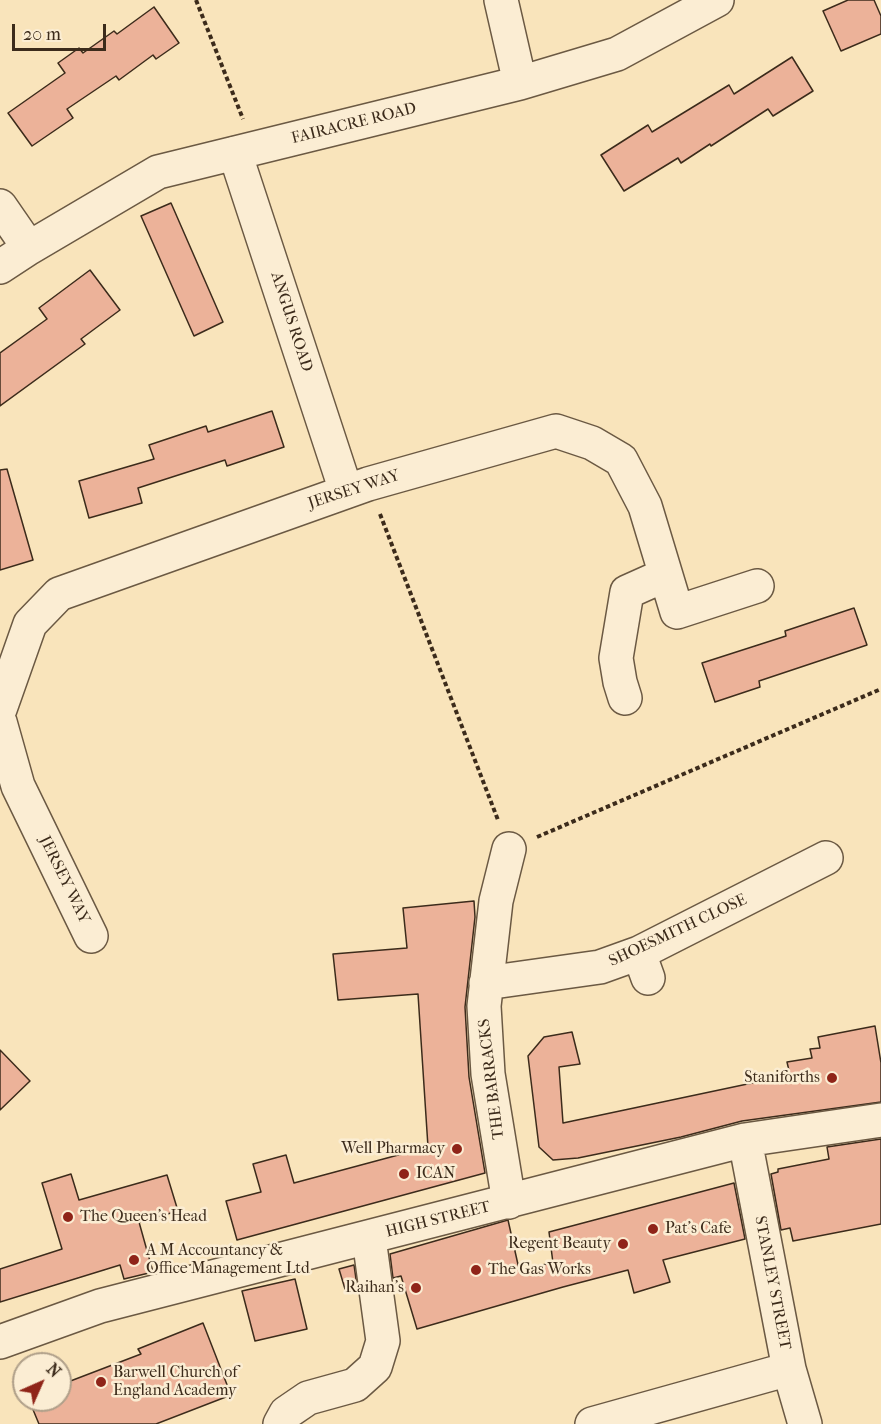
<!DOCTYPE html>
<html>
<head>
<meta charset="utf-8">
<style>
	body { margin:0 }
	#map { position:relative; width:881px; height:1424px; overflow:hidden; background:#f9e4bb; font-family:"IM FELL French Canon",serif }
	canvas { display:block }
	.north { position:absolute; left:12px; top:1352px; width:60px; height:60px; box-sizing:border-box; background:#fbedd3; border:2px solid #af9f89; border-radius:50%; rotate:45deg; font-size:16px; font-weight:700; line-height:24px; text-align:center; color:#3c2b1b }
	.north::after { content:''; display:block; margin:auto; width:21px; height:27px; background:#8f2418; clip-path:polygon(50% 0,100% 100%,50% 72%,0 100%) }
	.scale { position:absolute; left:12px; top:24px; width:94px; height:27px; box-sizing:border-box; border:3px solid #3c2b1b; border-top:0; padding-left:8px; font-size:18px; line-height:21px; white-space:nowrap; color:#3c2b1b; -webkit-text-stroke:4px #fbedd3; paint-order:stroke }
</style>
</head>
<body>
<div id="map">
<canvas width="881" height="1424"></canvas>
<div class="north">N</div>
<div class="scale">20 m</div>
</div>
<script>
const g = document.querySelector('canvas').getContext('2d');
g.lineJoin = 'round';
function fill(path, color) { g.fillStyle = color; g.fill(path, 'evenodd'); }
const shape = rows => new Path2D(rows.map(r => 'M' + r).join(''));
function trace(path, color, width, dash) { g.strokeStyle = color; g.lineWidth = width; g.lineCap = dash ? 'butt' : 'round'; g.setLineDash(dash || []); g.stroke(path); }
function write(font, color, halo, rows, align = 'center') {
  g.font = font + ' "IM FELL French Canon",serif'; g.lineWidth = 5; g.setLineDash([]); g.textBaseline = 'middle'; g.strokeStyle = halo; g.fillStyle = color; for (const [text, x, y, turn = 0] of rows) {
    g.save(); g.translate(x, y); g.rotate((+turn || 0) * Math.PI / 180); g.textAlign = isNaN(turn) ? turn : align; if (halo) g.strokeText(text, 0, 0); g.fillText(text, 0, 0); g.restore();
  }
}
const building = shape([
	[848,0,874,0,881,16,881,34,841,51,823,11,848,0],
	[154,7,179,43,156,59,153,55,119,80,116,76,67,109,73,118,32,146,8,113,65,73,58,63,79,48,83,53,114,31,117,34,154,7],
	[792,57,813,91,773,116,768,109,711,146,710,144,681,163,678,158,624,191,601,155,648,125,652,132,729,85,734,94,792,57],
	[171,203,223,322,194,336,141,216,171,203],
	[90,270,120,310,81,339,85,344,0,406,0,353,47,319,39,308,90,270],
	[272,411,284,447,227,466,225,460,138,488,142,503,89,518,79,481,154,459,149,445,206,426,208,432,272,411],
	[7,469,33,560,0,570,0,470,7,469],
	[854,608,867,645,759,681,760,687,715,702,702,663,786,636,785,631,854,608],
	[474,901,475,917,465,1007,469,1077,485,1173,237,1240,226,1201,261,1192,253,1164,286,1155,294,1183,428,1147,418,994,338,1000,333,954,407,948,403,908,474,901],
	[875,1026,881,1063,881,1102,742,1121,681,1137,578,1158,553,1160,539,1147,528,1056,544,1037,572,1032,580,1064,559,1067,563,1123,790,1075,787,1062,812,1058,810,1049,820,1048,818,1037,875,1026],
	[0,1050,30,1081,0,1110,0,1050],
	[881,1139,881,1224,793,1241,790,1228,781,1230,771,1174,778,1172,778,1169,829,1159,827,1147,881,1139],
	[71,1174,79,1200,167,1175,178,1211,139,1222,153,1272,124,1279,120,1265,0,1302,0,1269,62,1249,42,1183,71,1174],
	[734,1183,745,1239,663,1260,670,1282,634,1293,628,1270,563,1287,417,1329,401,1276,393,1278,390,1254,508,1220,519,1269,553,1263,549,1232,734,1183],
	[354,1265,357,1286,345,1289,339,1269,354,1265],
	[295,1279,307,1329,255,1341,242,1291,295,1279],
	[203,1323,231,1395,156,1424,39,1424,29,1400,60,1400,60,1385,141,1354,138,1349,203,1323]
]);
fill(building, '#ecb299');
trace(building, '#3c2b1b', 1.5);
const minor = shape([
	[501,0,520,83],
	[235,153,346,491],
	[0,206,29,248],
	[0,267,29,248,158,172,520,83,617,54,717,0],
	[625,698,620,682,616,658,627,592,665,575],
	[0,709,30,624,59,594,368,484,556,431,592,443,621,460,645,506,677,612,757,586],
	[0,722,18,786,91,936],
	[509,849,496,901,484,1006,488,1074,509,1202],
	[639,953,648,978],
	[486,983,600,967,639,953,826,858],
	[745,1140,789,1369,805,1424],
	[0,1342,100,1306,745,1140,881,1120],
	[280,1424,286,1413,308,1398,355,1385,375,1367,383,1341,371,1253,367,1238],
	[592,1424,789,1369]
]);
trace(minor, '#6b5943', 36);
trace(shape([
	[196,0,243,119],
	[380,514,498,820],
	[537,837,881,689]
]), '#3c2b1b', 4, [4.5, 3]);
trace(minor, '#fbedd3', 33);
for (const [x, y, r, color] of [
	[832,1078,6,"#8f2418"],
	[457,1149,6,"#8f2418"],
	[404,1174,6,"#8f2418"],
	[68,1217,6,"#8f2418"],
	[653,1229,6,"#8f2418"],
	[623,1244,6,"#8f2418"],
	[134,1260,6,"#8f2418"],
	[476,1270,6,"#8f2418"],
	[416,1288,6,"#8f2418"],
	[101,1382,6,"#8f2418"]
]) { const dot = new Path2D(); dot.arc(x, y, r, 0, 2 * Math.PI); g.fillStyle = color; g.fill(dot); trace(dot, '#fbedd3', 2); }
write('16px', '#3c2b1b', '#fbedd3', [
	["FAIRACRE ROAD",354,124,-14],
	["ANGUS ROAD",291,322,72],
	["JERSEY WAY",354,490,-18],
	["JERSEY WAY",64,880,64],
	["SHOESMITH CLOSE",678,931,-25],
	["THE BARRACKS",492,1079,-97],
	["HIGH STREET",438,1220,-14],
	["STANLEY STREET",772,1283,79]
]);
write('16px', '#3c2b1b', '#fbedd3', [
	["Staniforths",820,1078,"right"],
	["Well Pharmacy",445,1149,"right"],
	["ICAN",416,1174],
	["The Queen's Head",80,1217],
	["Pat's Cafe",665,1229],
	["Regent Beauty",611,1244,"right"],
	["A M Accountancy &",146,1251],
	["Office Management Ltd",146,1269],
	["The Gas Works",488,1270],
	["Raihan's",404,1288,"right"],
	["Barwell Church of",113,1373],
	["England Academy",113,1391]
], 'left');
</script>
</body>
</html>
